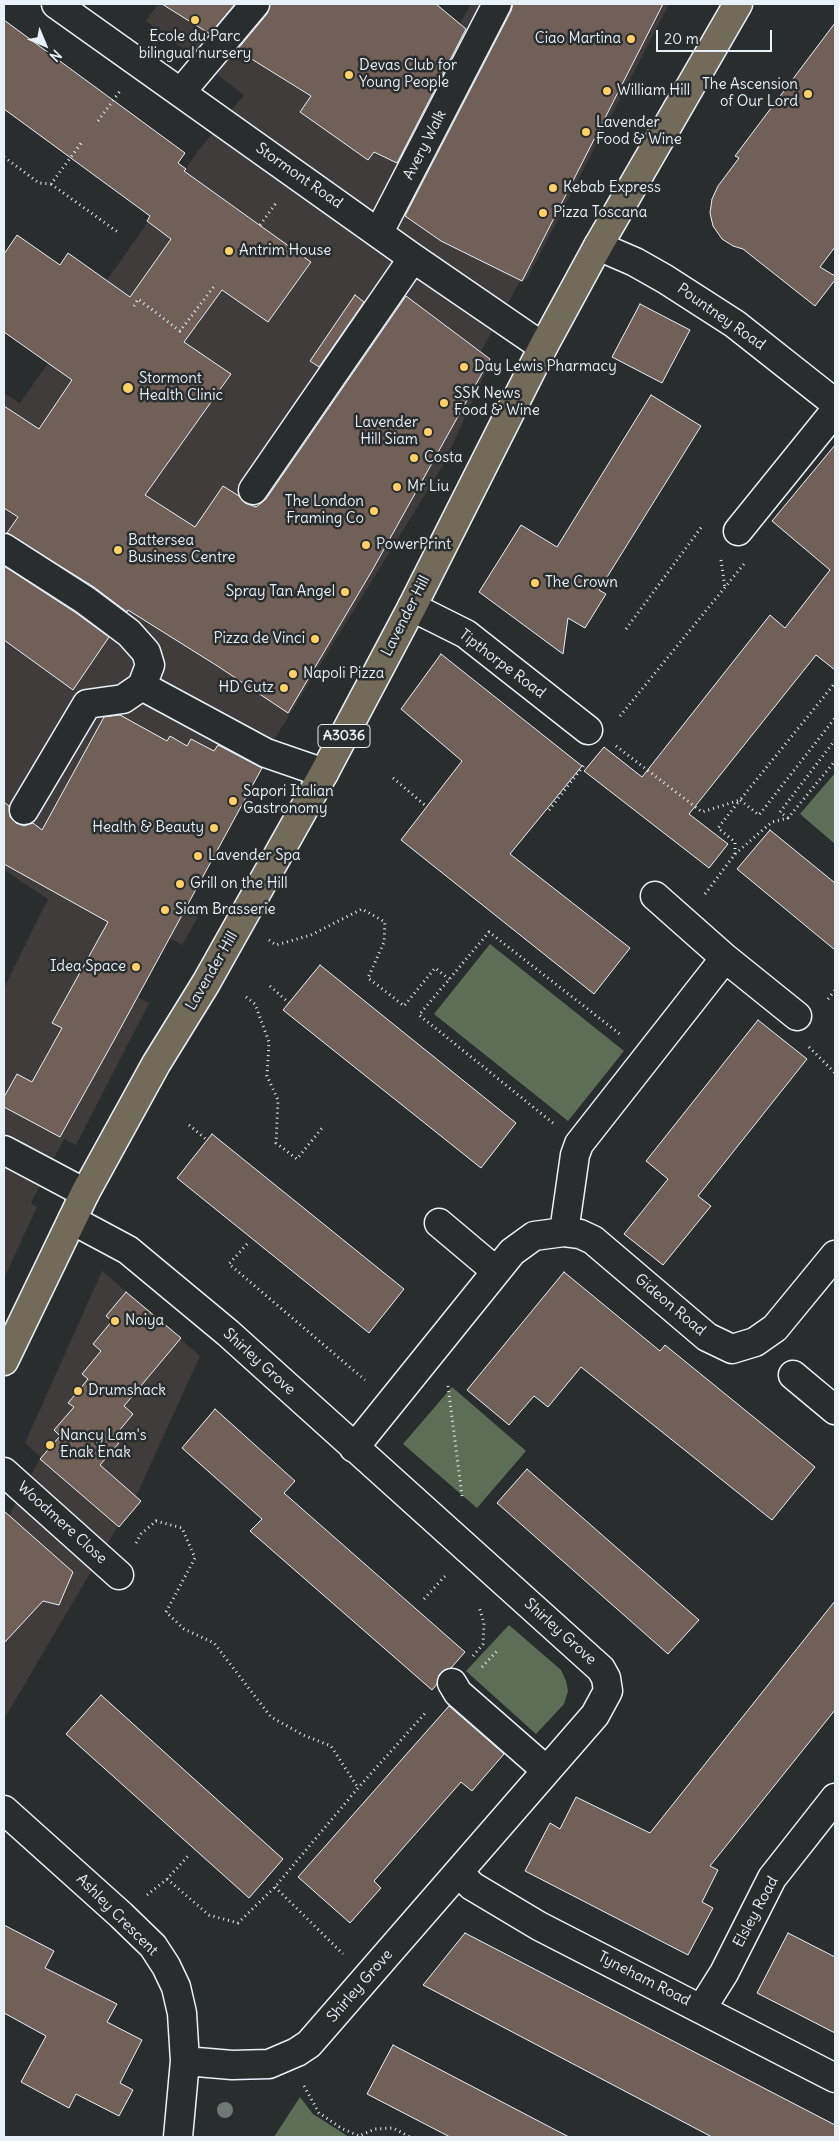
<!DOCTYPE html>
<html>
<head>
<meta charset="utf-8">
<style>
	body { margin:0 }
	#map { position:relative; width:839px; height:2141px; overflow:hidden; background:#2a2d2e; font-family:Delius,sans-serif }
	canvas { display:block }
	.frame { position:absolute; inset:0; border:5px solid #e8f1f8; pointer-events:none }
	.north { position:absolute; left:20px; top:20px; width:50px; height:50px; -webkit-text-stroke:4px #2a2d2e; paint-order:stroke; rotate:135deg; font-size:14px; font-weight:700; line-height:20px; text-align:center; color:#e8f1f8 }
	.north::after { content:''; display:block; margin:auto; width:18px; height:22px; background:#e8f1f8; clip-path:polygon(50% 0,100% 100%,50% 72%,0 100%) }
	.scale { position:absolute; left:656px; top:30px; width:116px; height:22px; box-sizing:border-box; border:2px solid #e8f1f8; border-top:0; padding-left:6px; font-size:15px; line-height:18px; white-space:nowrap; color:#e8f1f8; -webkit-text-stroke:4px #2a2d2e; paint-order:stroke }
</style>
</head>
<body>
<div id="map">
<canvas width="839" height="2141"></canvas>
<div class="frame"></div>
<div class="north">N</div>
<div class="scale">20 m</div>
</div>
<script>
const g = document.querySelector('canvas').getContext('2d');
g.lineJoin = 'round';
function fill(path, color) { g.fillStyle = color; g.fill(path, 'evenodd'); }
const shape = rows => new Path2D(rows.map(r => 'M' + r).join(''));
function trace(path, color, width, dash) { g.strokeStyle = color; g.lineWidth = width; g.lineCap = dash ? 'butt' : 'round'; g.setLineDash(dash || []); g.stroke(path); }
function write(font, color, halo, rows, align = 'center') {
  g.font = font + ' Delius,sans-serif'; g.lineWidth = 5; g.setLineDash([]); g.textBaseline = 'middle'; g.strokeStyle = halo; g.fillStyle = color; for (const [text, x, y, turn = 0] of rows) {
    g.save(); g.translate(x, y); g.rotate((+turn || 0) * Math.PI / 180); g.textAlign = isNaN(turn) ? turn : align; if (halo) g.strokeText(text, 0, 0); g.fillText(text, 0, 0); g.restore();
  }
}
fill(shape([
	[158,4,436,4,460,24,471,4,669,4,527,279,519,283,480,353,491,361,443,465,258,766,181,908,198,917,182,945,166,936,133,995,149,1003,76,1145,64,1139,31,1203,37,1207,4,1278,4,988,48,899,4,870,4,393,20,403,199,150,244,95,146,21],
	[102,1271,200,1356,138,1492,4,1719,4,1517,7,1519,41,1457,25,1443]
]), '#3f3c3b');
fill(shape([
	[835,773,835,844,800,814],
	[490,944,624,1051,568,1121,434,1014],
	[452,1387,526,1451,477,1508,403,1444],
	[509,1625,561,1670,566,1681,568,1691,564,1704,536,1734,466,1671],
	[300,2097,313,2114,349,2137,274,2137]
]), '#5d6e57');
const building = shape([
	[162,4,235,4,210,34,162,4],
	[270,4,436,4,466,29,397,163,374,152,368,160,300,112,311,96,237,50,267,14,270,4],
	[513,4,663,4,522,281,441,241,405,216,511,11,513,4],
	[4,20,185,153,178,163,186,169,184,171,311,262,268,322,222,290,184,342,231,374,145,495,195,527,223,486,239,496,245,503,256,507,260,504,266,499,406,296,490,359,373,569,288,713,219,667,128,610,127,612,94,587,7,533,18,517,4,508,4,406,39,429,72,380,4,332,4,254,17,235,60,265,68,253,130,297,171,239,147,221,150,216,4,109,4,20],
	[835,23,835,247,820,267,835,276,835,280,815,306,743,249,733,246,722,239,713,226,710,213,712,199,718,186,739,158,735,156,835,23],
	[355,295,364,302,319,367,310,361,355,295],
	[640,304,690,330,662,383,612,357,640,304],
	[651,395,701,426,599,590,606,594,585,628,568,618,563,654,479,592,521,525,557,547,651,395],
	[835,445,835,670,816,655,689,814,728,844,709,868,584,771,604,747,642,777,770,615,785,628,830,570,772,521,835,445],
	[4,566,76,613,109,637,73,690,4,640,4,566],
	[441,654,582,766,510,854,630,948,594,994,401,840,462,761,401,709,441,654],
	[120,715,167,741,170,736,187,746,191,739,214,751,218,745,262,768,113,1042,60,1137,4,1107,4,1097,17,1074,32,1082,62,1028,52,1023,108,922,4,864,4,802,9,806,10,817,16,823,24,826,33,823,42,830,104,717,120,715],
	[770,830,835,883,835,950,737,869,770,830],
	[320,965,516,1123,481,1168,283,1010,320,965],
	[758,1020,807,1059,698,1196,711,1206,663,1265,624,1234,668,1179,646,1161,758,1020],
	[212,1134,404,1289,369,1333,177,1178,212,1134],
	[564,1272,660,1351,665,1345,815,1467,772,1520,581,1367,548,1407,534,1396,509,1425,467,1390,564,1272],
	[126,1292,181,1338,124,1406,133,1414,113,1438,119,1443,100,1465,141,1501,119,1527,40,1459,60,1436,54,1430,74,1407,68,1403,88,1379,82,1374,101,1351,93,1344,112,1321,106,1316,126,1292],
	[215,1409,295,1481,284,1493,465,1652,451,1668,444,1670,439,1675,437,1684,432,1690,250,1531,262,1519,182,1448,215,1409],
	[527,1469,699,1620,668,1654,497,1503,527,1469],
	[4,1511,73,1572,59,1605,43,1601,4,1643,4,1511],
	[835,1601,835,1710,710,1866,718,1870,702,1902,713,1908,688,1955,525,1871,550,1823,560,1829,576,1797,650,1833,835,1601],
	[101,1695,283,1859,249,1898,66,1734,101,1695],
	[449,1706,504,1754,472,1791,461,1782,374,1881,381,1888,350,1923,298,1877,449,1706],
	[4,1925,54,1951,45,1968,117,2004,107,2022,142,2040,120,2083,133,2090,119,2116,76,2094,69,2108,21,2082,46,2036,4,2013,4,1925],
	[465,1933,835,2125,835,2137,712,2137,423,1985,465,1933],
	[788,1933,835,1957,835,2033,757,1993,788,1933],
	[393,2045,569,2137,450,2137,367,2094,393,2045]
]);
fill(building, '#716058');
trace(building, '#e8f1f8', 1);
const minor = shape([
	[56,4,413,258,543,347],
	[181,92,255,4],
	[379,232,497,4],
	[598,246,635,262,665,279,735,324,835,403],
	[253,490,413,258],
	[738,531,835,411],
	[4,548,85,600,129,633,146,652,150,665,142,686],
	[412,607,466,634,588,730],
	[24,810,87,704,123,699,142,686,266,753,324,773],
	[655,896,725,958,797,1016],
	[4,1150,85,1193],
	[72,1220,128,1250,228,1333,601,1669,606,1678,608,1691,595,1715,309,2044,297,2052,269,2064,232,2065,185,2061],
	[439,1223,496,1271],
	[564,1232,575,1155,579,1144,725,958],
	[793,1375,835,1410],
	[354,1448,512,1252,534,1236,564,1232,580,1234,593,1240,707,1337,732,1349,755,1342,775,1328,835,1255],
	[4,1472,119,1575],
	[452,1683,458,1693,546,1770],
	[4,1810,121,1915,153,1946,166,1966,176,1987,182,2013,185,2061,178,2137],
	[459,1873,472,1886,539,1926,835,2078],
	[702,2008,724,1973,772,1878,835,1798]
]);
const major = shape([
	[4,1361,85,1193,156,1064,206,983,324,773,412,607,543,347,598,246,738,4]
]);
trace(minor, '#e8f1f8', 31);
trace(major, '#e8f1f8', 31);
trace(shape([
	[98,121,120,91],
	[4,157,39,183,51,184,82,142],
	[51,184,119,233],
	[260,225,276,203],
	[134,306,138,299,180,331,215,285],
	[721,560,725,588],
	[626,629,703,525],
	[620,716,744,564],
	[616,746,702,812,740,800,835,683],
	[393,778,427,807],
	[549,810,585,764],
	[788,818,780,812,835,740],
	[735,854,735,842,718,828,740,800,759,815,835,718],
	[705,894,735,854,772,822,788,818,835,761],
	[269,940,276,945,311,935,362,909,385,922,384,942,368,978,385,991,404,1006,435,968,449,979],
	[270,986,289,1003],
	[246,997,255,1004,269,1042,267,1076,278,1100,276,1143,297,1159,322,1128],
	[828,999,835,990],
	[809,1047,835,1073],
	[553,1123,419,1015,489,932,621,1035],
	[189,1125,207,1140],
	[247,1244,229,1264,365,1380],
	[448,1386,462,1496],
	[136,1543,141,1534,156,1521,182,1528,195,1558,166,1612,184,1629,214,1643,271,1717,303,1735,331,1746,358,1788],
	[424,1599,446,1575],
	[473,1656,483,1644,484,1623,479,1607],
	[482,1667,497,1651],
	[167,1879,209,1915,238,1923,275,1887,358,1788,427,1711],
	[275,1887,343,1954],
	[147,1895,167,1879,188,1856],
	[304,2086,319,2113,341,2128,359,2136,375,2129,393,2128,410,2137]
]), '#e8f1f8', 3, [1, 4]);
trace(minor, '#2a2d2e', 28);
trace(major, '#726b5a', 28);
g.fillStyle = '#707876';
for (const [x, y] of [
	[225,2110]
]) { g.beginPath(); g.arc(x, y, 8, 0, 2 * Math.PI); g.fill(); }
for (const [x, y, r, color] of [
	[195,20,5,"#ffd166"],
	[631,39,5,"#ffd166"],
	[349,75,5,"#ffd166"],
	[607,91,5,"#ffd166"],
	[808,94,5,"#ffd166"],
	[586,132,5,"#ffd166"],
	[553,188,5,"#ffd166"],
	[543,213,5,"#ffd166"],
	[229,251,5,"#ffd166"],
	[464,367,5,"#ffd166"],
	[128,388,6,"#ffd166"],
	[444,403,5,"#ffd166"],
	[428,432,5,"#ffd166"],
	[414,458,5,"#ffd166"],
	[397,487,5,"#ffd166"],
	[374,511,5,"#ffd166"],
	[366,545,5,"#ffd166"],
	[118,550,5,"#ffd166"],
	[535,583,5,"#ffd166"],
	[345,592,5,"#ffd166"],
	[315,639,5,"#ffd166"],
	[293,674,5,"#ffd166"],
	[284,688,5,"#ffd166"],
	[233,801,5,"#ffd166"],
	[214,828,5,"#ffd166"],
	[198,856,5,"#ffd166"],
	[180,884,5,"#ffd166"],
	[165,910,5,"#ffd166"],
	[136,967,5,"#ffd166"],
	[115,1321,5,"#ffd166"],
	[78,1391,5,"#ffd166"],
	[50,1445,5,"#ffd166"]
]) { const dot = new Path2D(); dot.arc(x, y, r, 0, 2 * Math.PI); g.fillStyle = color; g.fill(dot); trace(dot, '#2a2d2e', 2); }
for (const [x, y, w] of [
	[344,736,52]
]) { const box = new Path2D(); box.roundRect(x - w / 2, y - 11.5, w, 23, 4); g.fillStyle = '#2a2d2e'; g.fill(box); trace(box, '#e8f1f8', 1); }
write('bold 14px', '#e8f1f8', null, [
	["A3036",344,736]
]);
write('15px', '#e8f1f8', '#2a2d2e', [
	["Ecole du Parc",195,37,"center"],
	["bilingual nursery",195,54,"center"],
	["Ciao Martina",621,39,"right"],
	["Devas Club for",359,66],
	["Young People",359,83],
	["The Ascension",798,85,"right"],
	["of Our Lord",798,102,"right"],
	["William Hill",617,91],
	["Lavender",596,123],
	["Food & Wine",596,140],
	["Kebab Express",563,188],
	["Pizza Toscana",553,213],
	["Antrim House",239,251],
	["Day Lewis Pharmacy",474,367],
	["Stormont",139,379],
	["Health Clinic",139,396],
	["SSK News",454,394],
	["Food & Wine",454,411],
	["Lavender",418,423,"right"],
	["Hill Siam",418,440,"right"],
	["Costa",424,458],
	["Mr Liu",407,487],
	["The London",364,502,"right"],
	["Framing Co",364,519,"right"],
	["Battersea",128,541],
	["Business Centre",128,558],
	["PowerPrint",376,545],
	["The Crown",545,583],
	["Spray Tan Angel",335,592,"right"],
	["Pizza de Vinci",305,639,"right"],
	["Napoli Pizza",303,674],
	["HD Cutz",274,688,"right"],
	["Sapori Italian",243,792],
	["Gastronomy",243,809],
	["Health & Beauty",204,828,"right"],
	["Lavender Spa",208,856],
	["Grill on the Hill",190,884],
	["Siam Brasserie",175,910],
	["Idea Space",126,967,"right"],
	["Noiya",125,1321],
	["Drumshack",88,1391],
	["Nancy Lam's",60,1436],
	["Enak Enak",60,1453]
], 'left');
write('15px', '#e8f1f8', '#2a2d2e', [
	["Avery Walk",425,145,-63],
	["Stormont Road",299,176,35],
	["Pountney Road",721,317,35],
	["Lavender Hill",406,616,-63],
	["Tipthorpe Road",502,664,37],
	["Lavender Hill",212,971,-60],
	["Gideon Road",670,1305,40],
	["Shirley Grove",259,1362,42],
	["Woodmere Close",62,1523,42],
	["Shirley Grove",560,1632,42],
	["Elsley Road",756,1912,-62],
	["Ashley Crescent",117,1915,45],
	["Tyneham Road",644,1979,27],
	["Shirley Grove",360,1986,-49]
]);
</script>
</body>
</html>
